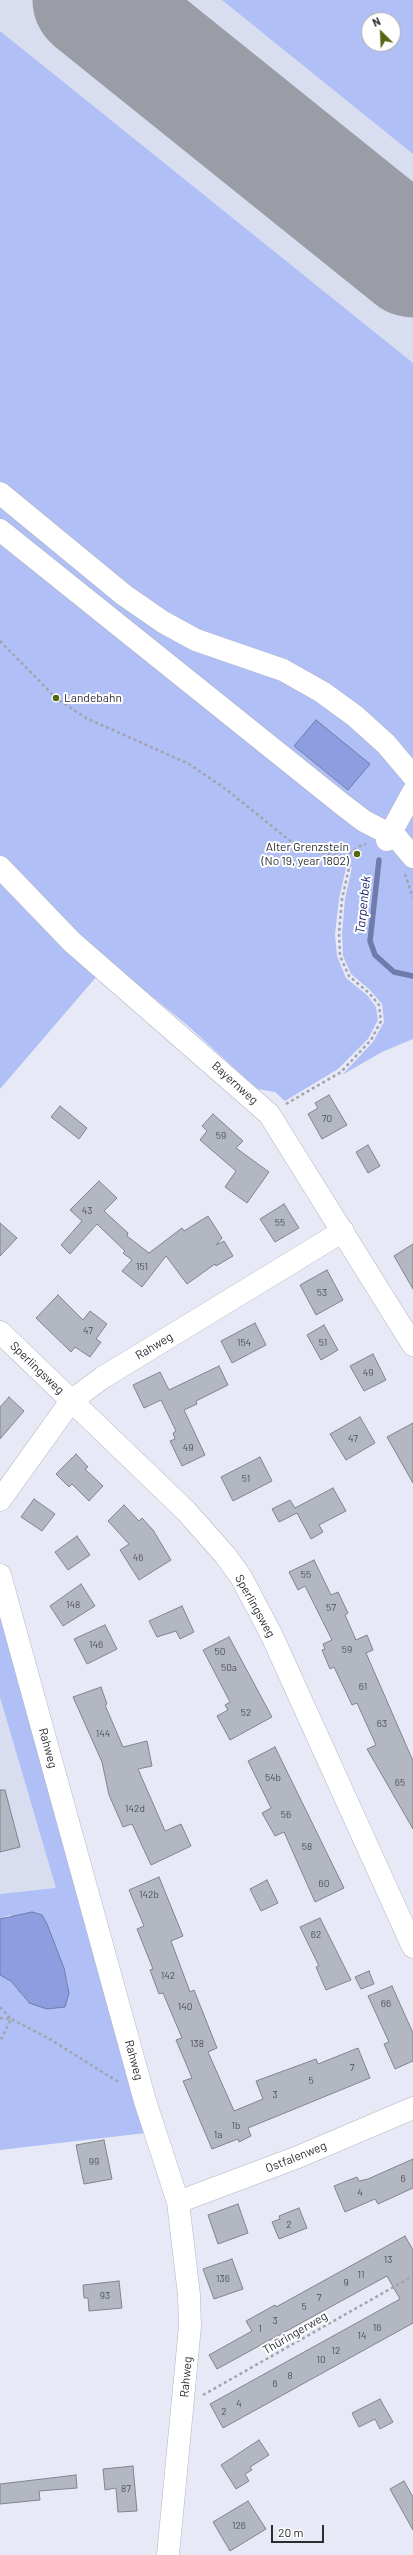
<!DOCTYPE html>
<html>
<head>
<meta charset="utf-8">
<style>
	body { margin:0 }
	#map { position:relative; width:413px; height:2555px; overflow:hidden; background:#e7eaf6; font-family:Barlow,sans-serif }
	canvas { display:block }
	.north { position:absolute; left:361px; top:12px; width:40px; height:40px; box-sizing:border-box; background:#fff; border:1px solid #aaabad; border-radius:50%; rotate:336deg; font-size:11px; font-weight:700; line-height:16px; text-align:center; color:#2b2d31 }
	.north::after { content:''; display:block; margin:auto; width:14px; height:18px; background:#546713; clip-path:polygon(50% 0,100% 100%,50% 72%,0 100%) }
	.scale { position:absolute; left:271px; top:2525px; width:53px; height:18px; box-sizing:border-box; border:2px solid #2b2d31; border-top:0; padding-left:5px; font-size:12px; line-height:14px; white-space:nowrap; color:#2b2d31; -webkit-text-stroke:3px #fff; paint-order:stroke }
</style>
</head>
<body>
<div id="map">
<canvas width="413" height="2555"></canvas>
<div class="north">N</div>
<div class="scale">20 m</div>
</div>
<script>
const g = document.querySelector('canvas').getContext('2d');
g.lineJoin = 'round';
function fill(path, color) { g.fillStyle = color; g.fill(path, 'evenodd'); }
const shape = rows => new Path2D(rows.map(r => 'M' + r).join(''));
function trace(path, color, width, dash) { g.strokeStyle = color; g.lineWidth = width; g.lineCap = dash ? 'butt' : 'round'; g.setLineDash(dash || []); g.stroke(path); }
function write(font, color, halo, rows, align = 'center') {
  g.font = font + ' Barlow,sans-serif'; g.lineWidth = 4; g.setLineDash([]); g.textBaseline = 'middle'; g.strokeStyle = halo; g.fillStyle = color; for (const [text, x, y, turn = 0] of rows) {
    g.save(); g.translate(x, y); g.rotate((+turn || 0) * Math.PI / 180); g.textAlign = isNaN(turn) ? turn : align; if (halo) g.strokeText(text, 0, 0); g.fillText(text, 0, 0); g.restore();
  }
}
fill(shape([
	[0,0,413,0,413,868,0,537],
	[369,20,393,20,393,44,369,44],
	[0,1629,64,1894,0,1900]
]), '#d8def0');
fill(shape([
	[222,0,413,0,413,154],
	[369,20,393,20,393,44,369,44],
	[0,31,413,363,413,767,390,741,202,631,166,615,0,487],
	[0,502,156,630,192,650,281,678,349,721,406,779,406,786,387,827,0,527],
	[0,538,395,842,413,868,413,1039,382,1052,342,1075,373,1042,384,1022,382,1004,370,990,351,974,343,956,342,933,345,899,352,867,346,868,339,899,335,934,337,956,346,978,367,995,376,1007,378,1020,368,1039,338,1069,285,1101,275,1092,257,1089,186,1024,109,962,0,1089],
	[413,807,413,853,406,843,403,821],
	[0,1607,154,2132,0,2150,0,1975,11,1981,28,2003,68,1985,64,1968,55,1946,10,1915,0,1919,0,1894,56,1888,0,1697]
]), '#b0bff5');
const water = shape([
	[316,720,370,764,348,790,294,746,316,720],
	[32,1912,42,1915,47,1924,64,1968,69,1993,65,2007,47,2009,29,2003,11,1981,0,1975,0,1919,32,1912]
]);
fill(water, '#8c9edf');
trace(water, '#6f7cab', 1);
trace(shape([
	[379,860,370,941,375,955,394,972,413,976]
]), '#6f7cab', 5.5);
trace(shape([
	[92,0,413,258]
]), '#9a9da6', 119);
const building = shape([
	[329,1095,347,1125,322,1139,308,1114,318,1108,315,1103,329,1095],
	[60,1106,87,1128,79,1139,51,1117,60,1106],
	[213,1114,243,1141,236,1148,269,1172,247,1203,225,1187,236,1171,200,1140,207,1131,202,1126,213,1114],
	[368,1145,380,1166,368,1173,356,1152,368,1145],
	[99,1181,117,1198,104,1211,128,1233,127,1236,149,1253,182,1228,184,1231,208,1216,222,1238,216,1245,224,1241,233,1256,216,1266,215,1264,187,1284,166,1256,142,1287,122,1271,132,1260,123,1253,125,1251,97,1224,70,1254,61,1245,82,1221,70,1210,99,1181],
	[284,1204,299,1228,275,1242,260,1219,284,1204],
	[0,1223,17,1238,0,1256,0,1223],
	[413,1244,413,1289,394,1256,413,1244],
	[327,1270,343,1300,316,1315,300,1285,327,1270],
	[58,1295,83,1320,90,1311,107,1324,96,1339,101,1342,90,1357,75,1347,71,1352,36,1318,58,1295],
	[255,1323,266,1345,232,1363,221,1341,255,1323],
	[324,1325,338,1350,321,1360,307,1335,324,1325],
	[373,1354,386,1380,364,1391,350,1366,373,1354],
	[219,1366,228,1385,196,1401,197,1404,184,1410,205,1455,182,1466,170,1441,175,1439,173,1433,176,1431,161,1400,144,1408,133,1385,160,1372,169,1390,219,1366],
	[9,1397,24,1411,0,1439,0,1407,9,1397],
	[360,1417,375,1443,346,1460,330,1434,360,1417],
	[413,1423,413,1483,387,1437,413,1423],
	[76,1454,88,1467,85,1469,103,1486,89,1501,72,1484,69,1487,56,1474,76,1454],
	[260,1457,272,1481,233,1501,221,1477,260,1457],
	[333,1488,346,1511,319,1525,323,1532,311,1539,297,1513,279,1522,272,1509,290,1500,295,1508,333,1488],
	[34,1499,55,1514,42,1531,21,1517,34,1499],
	[124,1505,139,1521,142,1518,153,1530,171,1560,139,1580,120,1550,129,1544,108,1521,124,1505],
	[77,1536,90,1555,68,1570,55,1552,77,1536],
	[314,1560,331,1595,338,1592,348,1613,345,1615,356,1640,367,1635,373,1650,366,1653,413,1761,413,1829,367,1749,376,1745,357,1703,352,1705,334,1667,330,1669,322,1650,325,1649,323,1644,332,1640,305,1586,298,1590,289,1572,314,1560],
	[81,1584,95,1606,63,1626,50,1606,81,1584],
	[182,1606,194,1632,180,1639,176,1631,157,1637,149,1621,182,1606],
	[105,1625,117,1649,87,1664,74,1639,105,1625],
	[229,1637,272,1717,230,1740,217,1716,228,1710,225,1705,230,1702,203,1650,229,1637],
	[101,1687,107,1704,105,1705,123,1747,147,1741,152,1766,138,1769,165,1831,181,1824,191,1846,151,1865,132,1824,123,1827,109,1795,102,1762,73,1697,101,1687],
	[275,1747,344,1888,315,1902,284,1832,275,1836,262,1813,271,1808,248,1761,275,1747],
	[0,1790,5,1790,20,1847,0,1852,0,1790],
	[159,1877,183,1936,171,1941,190,1992,194,1990,217,2048,208,2052,234,2111,263,2099,256,2081,316,2059,318,2064,358,2048,370,2078,248,2128,251,2136,239,2142,238,2139,212,2149,183,2081,192,2078,176,2040,182,2038,163,1993,159,1994,150,1970,153,1969,137,1929,144,1926,129,1890,159,1877],
	[267,1880,278,1903,261,1911,250,1889,267,1880],
	[320,1918,351,1980,326,1990,316,1967,319,1966,300,1927,320,1918],
	[369,1971,374,1984,361,1989,355,1977,369,1971],
	[392,1986,413,2033,413,2061,395,2069,384,2044,389,2042,368,1996,392,1986],
	[104,2140,112,2179,84,2184,76,2145,104,2140],
	[413,2159,413,2188,378,2204,375,2199,345,2212,334,2186,357,2177,359,2181,368,2179,413,2159],
	[238,2204,248,2233,218,2244,208,2215,238,2204],
	[299,2208,307,2228,279,2239,272,2222,280,2219,279,2216,299,2208],
	[405,2236,413,2250,413,2323,223,2428,210,2404,400,2299,387,2276,217,2369,209,2355,252,2331,246,2321,275,2305,276,2307,405,2236],
	[232,2259,243,2289,214,2299,203,2269,232,2259],
	[119,2281,122,2308,89,2311,88,2298,84,2298,83,2285,119,2281],
	[380,2399,393,2422,380,2429,375,2419,359,2427,352,2413,380,2399],
	[259,2440,269,2455,250,2467,252,2470,245,2474,249,2481,236,2489,221,2465,259,2440],
	[133,2466,137,2511,118,2512,116,2488,105,2490,103,2469,133,2466],
	[76,2475,77,2488,39,2491,40,2500,0,2504,0,2484,76,2475],
	[404,2481,413,2497,413,2530,390,2489,404,2481],
	[248,2501,266,2529,230,2551,213,2522,248,2501]
]);
fill(building, '#b3b7c2');
trace(building, '#81848e', 1);
const minor = shape([
	[0,493,124,595,163,622,196,640,283,670,322,692,355,716,386,744,413,776],
	[0,530,343,805,364,821,397,838,413,857],
	[387,840,413,792],
	[0,867,72,942,269,1114,413,1345],
	[0,1332,186,1511,225,1555,241,1577,272,1636,413,1947],
	[0,1500,71,1401,102,1378,343,1231],
	[0,1575,145,2101,178,2202,189,2295,190,2326,168,2555],
	[178,2202,298,2157,413,2108]
]);
trace(minor, '#b2b5c0', 23);
trace(shape([
	[0,641,56,698,86,718,189,764,227,790,289,840,309,850,344,857],
	[344,857,360,846,366,844],
	[405,874,413,898],
	[286,1104,341,1072,371,1040,381,1021,379,1005,369,993,349,976,340,956,339,933,342,899,349,868,344,857],
	[0,2007,11,2019,0,2042],
	[0,2018,11,2019,48,2038,120,2083],
	[203,2395,413,2276]
]), '#a2a4ad', 2.5, [3, 3]);
trace(minor, '#fff', 22);
for (const [x, y, r, color] of [
	[56,698,4,"#546713"],
	[357,854,4,"#546713"]
]) { const dot = new Path2D(); dot.arc(x, y, r, 0, 2 * Math.PI); g.fillStyle = color; g.fill(dot); trace(dot, '#fff', 1.5); }
write('10px', '#4d5055', null, [
	["70",327,1119],
	["59",221,1136],
	["43",87,1211],
	["55",280,1223],
	["151",142,1267],
	["53",322,1293],
	["47",88,1331],
	["154",244,1343],
	["51",323,1343],
	["49",368,1373],
	["47",353,1439],
	["49",188,1448],
	["51",246,1479],
	["46",138,1558],
	["55",306,1575],
	["148",73,1605],
	["57",331,1608],
	["146",96,1645],
	["59",347,1650],
	["50",220,1652],
	["50a",229,1668],
	["61",363,1687],
	["52",246,1713],
	["63",382,1724],
	["144",103,1734],
	["54b",273,1778],
	["65",400,1783],
	["142d",135,1809],
	["56",286,1815],
	["58",307,1847],
	["60",324,1884],
	["142b",149,1895],
	["62",316,1935],
	["142",168,1976],
	["66",386,2004],
	["140",185,2007],
	["138",197,2044],
	["7",352,2068],
	["5",311,2081],
	["3",275,2095],
	["1b",236,2126],
	["1a",218,2135],
	["99",94,2162],
	["6",403,2179],
	["4",360,2193],
	["2",289,2225],
	["13",388,2260],
	["11",361,2275],
	["136",223,2279],
	["9",346,2283],
	["93",105,2296],
	["7",319,2298],
	["5",304,2307],
	["3",275,2321],
	["16",377,2328],
	["1",260,2329],
	["14",362,2336],
	["12",336,2351],
	["10",321,2360],
	["8",290,2376],
	["6",275,2384],
	["4",239,2404],
	["2",224,2412],
	["87",126,2489],
	["126",239,2526]
]);
write('12px', '#2b2d31', '#fff', [
	["Landebahn",64,698],
	["Alter Grenzstein",349,847,"right"],
	["(No 19, year 1802)",349,861,"right"]
], 'left');
write('12px', '#2b2d31', '#fff', [
	["Bayernweg",235,1083,42],
	["Rahweg",154,1346,-31],
	["Sperlingsweg",37,1368,44],
	["Sperlingsweg",255,1606,61],
	["Rahweg",48,1748,75],
	["Rahweg",134,2060,75],
	["Ostfalenweg",296,2157,-22],
	["Thüringerweg",295,2333,-30],
	["Rahweg",186,2377,-85]
]);
write('italic 13px', '#1c246e', '#fff', [
	["Tarpenbek",363,905,-84]
]);
</script>
</body>
</html>
